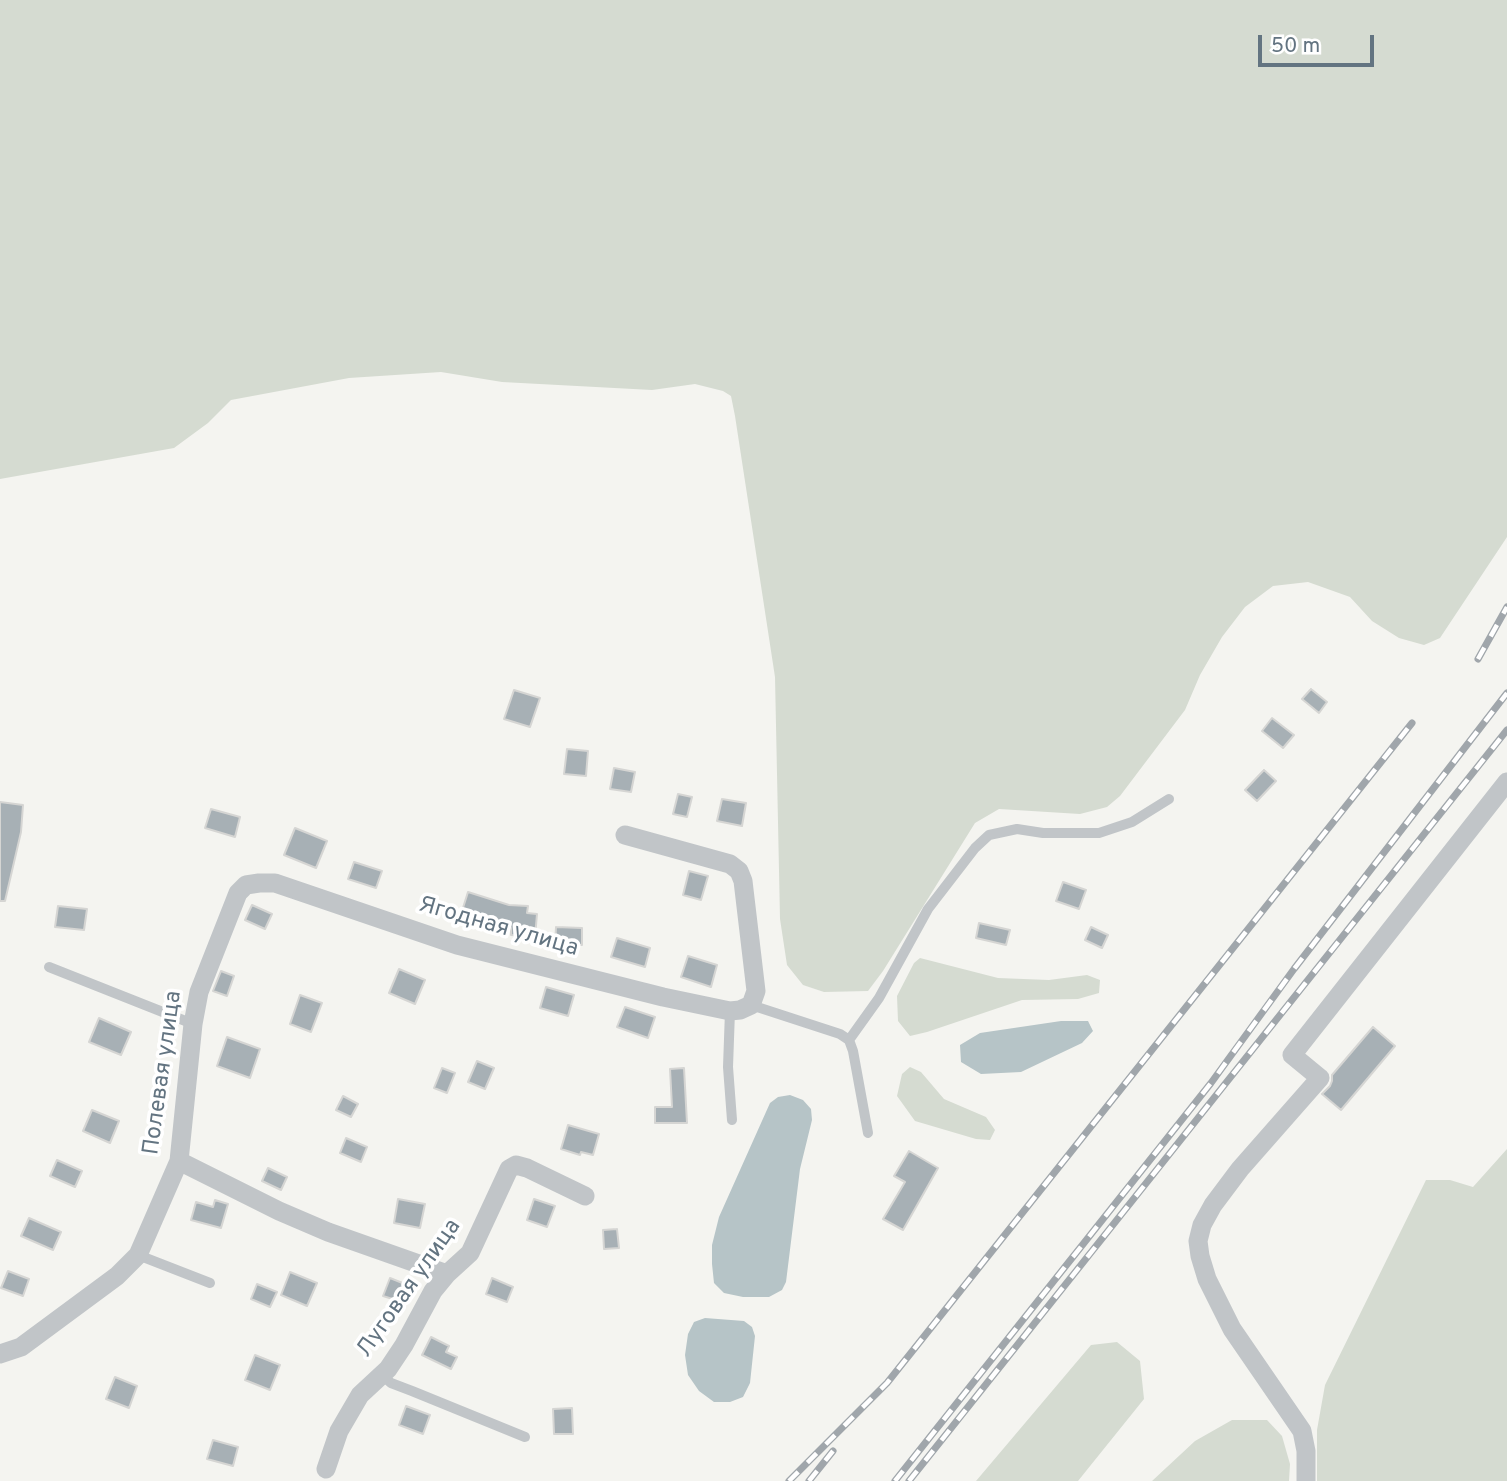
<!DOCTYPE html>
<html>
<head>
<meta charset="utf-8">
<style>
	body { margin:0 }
	#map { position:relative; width:1507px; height:1481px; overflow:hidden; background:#f4f4f0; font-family:Overpass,sans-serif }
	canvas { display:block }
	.scale { position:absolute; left:1258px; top:35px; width:116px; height:32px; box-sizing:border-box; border:4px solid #637481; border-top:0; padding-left:9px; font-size:21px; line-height:24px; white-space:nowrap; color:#637481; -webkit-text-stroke:5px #fff; paint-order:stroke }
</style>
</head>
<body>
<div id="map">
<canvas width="1507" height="1481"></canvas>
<div class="scale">50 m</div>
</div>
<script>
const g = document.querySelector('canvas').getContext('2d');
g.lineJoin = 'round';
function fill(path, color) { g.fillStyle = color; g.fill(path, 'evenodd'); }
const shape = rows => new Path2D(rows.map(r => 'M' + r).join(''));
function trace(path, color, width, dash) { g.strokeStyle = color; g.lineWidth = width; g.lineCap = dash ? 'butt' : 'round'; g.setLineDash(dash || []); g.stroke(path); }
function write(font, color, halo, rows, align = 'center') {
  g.font = font + ' Overpass,sans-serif'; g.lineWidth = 7; g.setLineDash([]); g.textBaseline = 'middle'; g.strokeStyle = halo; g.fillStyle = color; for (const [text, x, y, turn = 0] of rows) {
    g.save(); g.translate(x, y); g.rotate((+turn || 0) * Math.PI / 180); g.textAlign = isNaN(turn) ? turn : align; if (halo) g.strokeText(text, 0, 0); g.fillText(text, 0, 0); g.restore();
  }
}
fill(shape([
	[0,0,1507,0,1507,537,1440,638,1424,645,1399,638,1372,621,1350,597,1308,582,1273,586,1245,607,1222,637,1200,675,1185,710,1120,796,1107,807,1080,814,999,809,975,823,883,971,868,991,824,992,803,985,787,965,780,919,775,677,735,416,731,396,723,391,695,384,652,390,502,382,441,372,349,378,231,400,208,423,174,448,0,479],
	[920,958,998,978,1049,980,1087,975,1100,980,1099,993,1078,999,1022,1000,927,1032,910,1036,898,1021,897,996,914,963],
	[910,1067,921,1072,944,1099,986,1117,995,1130,990,1140,976,1139,915,1121,897,1096,902,1074],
	[1507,1149,1507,1481,1317,1481,1317,1430,1325,1385,1426,1180,1450,1180,1473,1187],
	[1117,1342,1140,1361,1144,1399,1078,1481,976,1481,1091,1345],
	[1232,1420,1267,1420,1282,1436,1290,1464,1289,1481,1152,1481,1195,1441]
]), '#d5dbd1');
fill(shape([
	[1061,1021,1088,1021,1093,1031,1082,1043,1021,1072,981,1074,961,1062,960,1045,980,1033],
	[790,1095,803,1100,811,1109,812,1120,800,1169,786,1282,782,1290,769,1297,743,1297,724,1293,714,1283,712,1264,712,1245,719,1217,770,1103,778,1097],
	[705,1318,744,1321,752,1327,755,1336,750,1383,743,1397,730,1402,714,1402,699,1391,688,1375,685,1355,688,1334,694,1322]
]), '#b6c4c7');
const building = shape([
	[1311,689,1327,702,1319,713,1302,699,1311,689],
	[514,690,540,698,530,727,504,719,514,690],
	[1272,718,1294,735,1283,748,1262,731,1272,718],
	[567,749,588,751,586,776,564,774,567,749],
	[614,768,635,772,631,792,610,789,614,768],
	[1264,770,1276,781,1257,801,1245,790,1264,770],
	[678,794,692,797,687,817,673,814,678,794],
	[722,799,746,803,742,826,717,821,722,799],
	[0,802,23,805,21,832,5,901,0,901,0,802],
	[211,809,240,817,235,837,205,828,211,809],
	[295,828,327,841,316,868,284,855,295,828],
	[354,862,382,871,376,888,348,879,354,862],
	[689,871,708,876,701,900,683,895,689,871],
	[1063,882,1086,890,1079,909,1056,901,1063,882],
	[468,892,509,905,528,906,527,913,537,914,535,937,511,935,511,928,462,911,468,892],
	[252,905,272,914,265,929,245,920,252,905],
	[58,906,87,909,84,930,55,927,58,906],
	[979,923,1010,930,1006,945,976,938,979,923],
	[556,927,582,928,582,945,555,944,556,927],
	[1091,927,1108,935,1102,948,1085,940,1091,927],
	[617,938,650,948,645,967,611,957,617,938],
	[688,956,717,965,711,987,681,977,688,956],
	[399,969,425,980,415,1004,389,993,399,969],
	[221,971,234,976,227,996,213,991,221,971],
	[546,987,574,995,568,1016,540,1008,546,987],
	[300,995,322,1003,311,1032,290,1024,300,995],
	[625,1007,655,1017,648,1038,617,1027,625,1007],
	[99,1018,131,1032,121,1055,89,1042,99,1018],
	[1373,1027,1395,1046,1341,1110,1322,1094,1330,1086,1332,1081,1332,1075,1373,1027],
	[227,1037,260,1049,250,1078,217,1066,227,1037],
	[477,1061,494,1068,485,1089,468,1082,477,1061],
	[442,1068,455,1073,447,1093,434,1088,442,1068],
	[684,1068,687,1123,655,1123,655,1107,672,1107,670,1069,684,1068],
	[343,1096,358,1104,351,1117,336,1110,343,1096],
	[92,1110,119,1121,110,1143,83,1131,92,1110],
	[568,1125,599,1134,593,1155,581,1152,580,1155,561,1149,568,1125],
	[346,1138,367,1147,361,1162,340,1153,346,1138],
	[909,1151,938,1168,903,1230,883,1219,905,1182,894,1176,909,1151],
	[57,1160,82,1171,75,1187,50,1176,57,1160],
	[268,1168,287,1177,281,1190,262,1181,268,1168],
	[398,1199,425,1204,420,1228,394,1223,398,1199],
	[534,1199,555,1206,547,1227,527,1220,534,1199],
	[215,1200,228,1204,221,1228,191,1220,196,1202,213,1207,215,1200],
	[29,1218,61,1232,53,1250,21,1236,29,1218],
	[617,1229,619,1248,604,1249,603,1230,617,1229],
	[8,1271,29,1279,23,1296,1,1288,8,1271],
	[290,1272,317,1283,307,1306,281,1295,290,1272],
	[390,1278,405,1284,399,1301,383,1296,390,1278],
	[492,1278,513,1287,507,1302,486,1294,492,1278],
	[257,1284,277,1292,270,1307,251,1299,257,1284],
	[431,1337,449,1346,446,1352,457,1357,451,1369,422,1355,431,1337],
	[255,1355,280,1365,270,1390,245,1380,255,1355],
	[115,1377,137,1386,129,1408,106,1399,115,1377],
	[406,1406,430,1415,423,1434,399,1425,406,1406],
	[572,1408,573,1434,554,1434,553,1409,572,1408],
	[213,1440,238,1447,233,1466,207,1459,213,1440]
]);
fill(building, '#a7b0b5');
trace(building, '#d5d5d3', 2);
trace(shape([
	[49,967,193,1024],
	[751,1005,840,1034,849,1040,853,1051,868,1133],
	[730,1011,728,1067,732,1120],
	[849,1040,879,998,928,909,975,848,989,835,1017,829,1043,833,1099,833,1132,822,1169,799],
	[138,1255,210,1283],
	[382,1375,391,1383,412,1391,525,1437]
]), '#c1c5c8', 10);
trace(shape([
	[179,1161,279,1211,328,1232,447,1274],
	[0,1354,21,1347,117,1276,138,1255,179,1161,193,1024,199,992,238,893,246,885,259,883,275,883,457,945,663,997,730,1011,740,1010,751,1005,756,991,743,881,739,871,730,864,625,835],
	[326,1469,339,1431,360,1395,388,1369,404,1345,433,1291,447,1274,470,1253,509,1169,516,1165,527,1168,585,1196],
	[1306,1481,1306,1451,1302,1431,1232,1329,1207,1279,1200,1256,1198,1241,1202,1225,1213,1205,1240,1169,1320,1078,1292,1055,1507,782]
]), '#c1c5c8', 19);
const rail = shape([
	[1478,659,1507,607],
	[789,1481,887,1383,1412,723],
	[809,1481,833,1451],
	[895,1481,1211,1083,1294,969,1507,693],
	[909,1481,1507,730]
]);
trace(rail, '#a0a6ab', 7);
trace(rail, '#fff', 4.5, [13]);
write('23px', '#637481', '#fff', [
	["Ягодная улица",498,928,16],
	["Полевая улица",164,1073,-82],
	["Луговая улица",410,1289,-55]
]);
</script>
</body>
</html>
